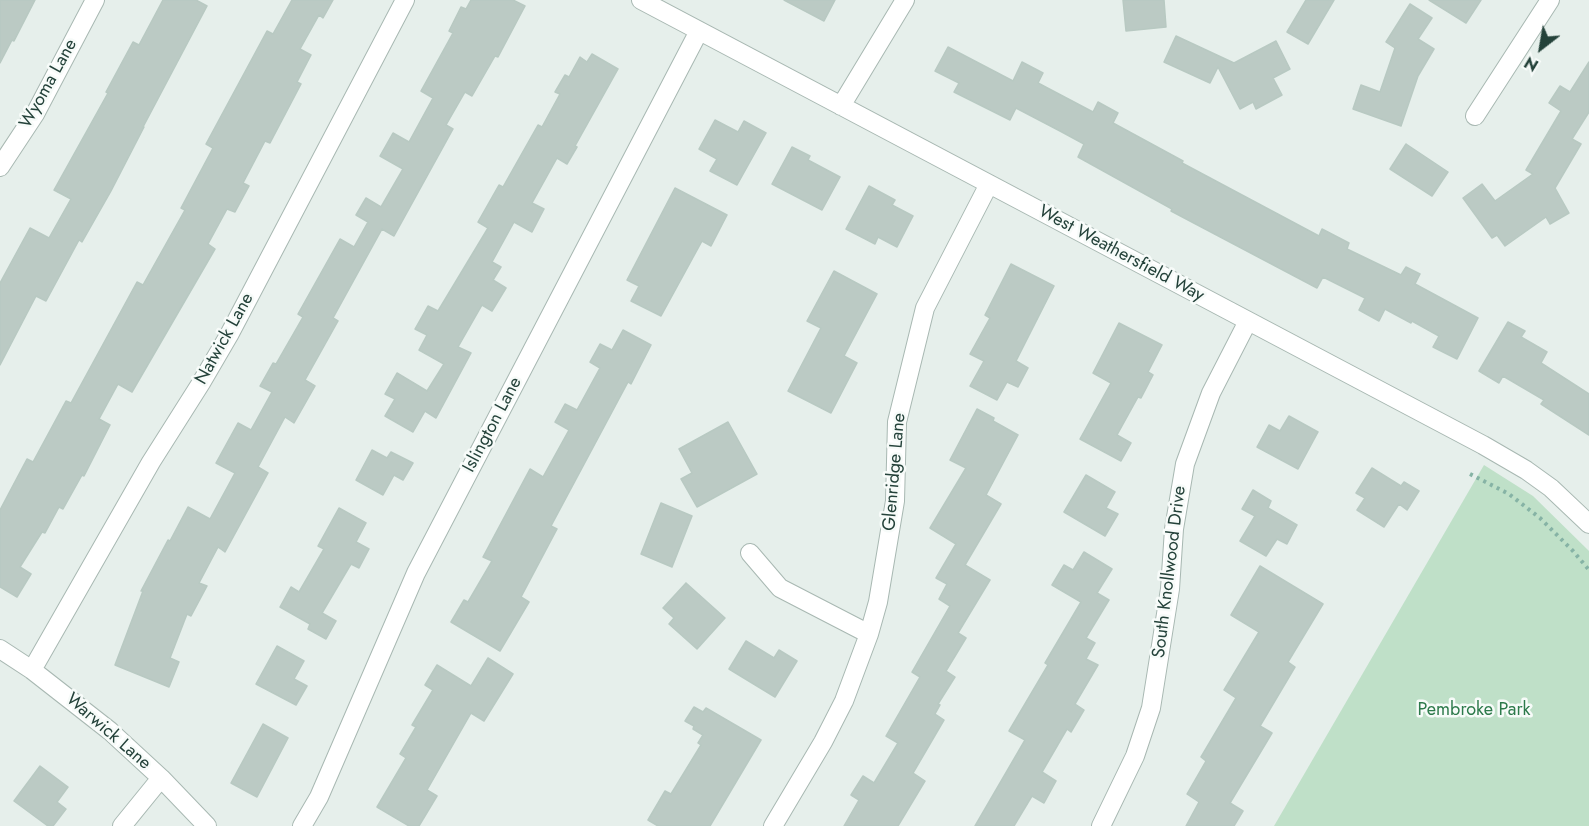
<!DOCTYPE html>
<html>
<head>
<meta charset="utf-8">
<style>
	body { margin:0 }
	#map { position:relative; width:1589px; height:826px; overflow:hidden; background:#e6efeb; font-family:Jost,sans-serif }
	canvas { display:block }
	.north { position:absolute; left:1511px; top:18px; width:60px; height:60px; -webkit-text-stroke:4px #f7fbf9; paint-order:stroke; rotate:211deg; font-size:16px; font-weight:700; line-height:24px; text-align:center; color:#24423a }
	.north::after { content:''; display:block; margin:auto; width:21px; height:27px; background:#24423a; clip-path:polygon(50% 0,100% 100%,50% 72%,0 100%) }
</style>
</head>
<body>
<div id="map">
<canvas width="1589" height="826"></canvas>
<div class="north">N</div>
</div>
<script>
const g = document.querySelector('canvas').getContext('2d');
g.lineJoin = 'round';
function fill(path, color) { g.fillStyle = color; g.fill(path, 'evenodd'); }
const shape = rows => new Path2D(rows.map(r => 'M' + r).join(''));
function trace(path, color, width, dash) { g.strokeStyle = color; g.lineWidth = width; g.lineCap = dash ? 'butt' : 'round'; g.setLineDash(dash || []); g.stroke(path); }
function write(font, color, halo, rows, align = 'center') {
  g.font = font + ' Jost,sans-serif'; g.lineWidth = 5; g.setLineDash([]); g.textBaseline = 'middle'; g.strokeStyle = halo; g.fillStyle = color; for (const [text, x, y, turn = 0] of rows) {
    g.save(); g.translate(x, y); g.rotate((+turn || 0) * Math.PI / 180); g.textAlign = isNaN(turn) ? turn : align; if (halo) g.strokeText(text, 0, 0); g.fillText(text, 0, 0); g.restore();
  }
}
fill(shape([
	[1484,465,1533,496,1589,551,1589,826,1274,826]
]), '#bfe0c8');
const building = shape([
	[0,0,35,0,14,41,12,40,0,63,0,0],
	[163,0,196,0,207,6,143,127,144,127,111,191,82,242,79,240,46,301,36,296,0,365,0,283,30,228,49,238,71,199,54,190,108,93,106,92,133,42,139,45,163,0],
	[292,0,333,0,323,18,319,15,300,49,311,55,297,82,301,84,270,143,265,141,243,183,249,186,235,212,227,209,208,244,215,249,132,392,118,384,99,419,110,425,84,476,82,475,63,509,59,507,45,533,42,532,20,567,31,574,17,597,0,587,0,510,27,459,33,462,66,401,71,403,137,282,143,285,185,210,181,208,213,148,206,144,267,31,273,34,292,0],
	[471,0,513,0,525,6,498,57,495,56,472,96,465,92,446,125,453,129,394,236,382,229,333,318,338,321,305,380,315,386,294,423,285,417,258,467,268,473,225,552,218,547,199,583,207,586,191,616,187,614,170,658,179,662,169,687,115,665,143,591,141,591,168,540,170,541,188,507,210,519,235,473,216,463,238,423,251,430,272,392,260,386,273,363,276,364,303,317,298,314,340,239,354,247,368,222,356,215,366,198,381,207,403,169,380,156,393,133,409,142,433,98,421,91,453,33,449,31,461,7,466,9,471,0],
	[784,0,835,0,824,21,784,0],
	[1123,0,1164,0,1166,27,1126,31,1123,0],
	[1306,0,1334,0,1308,44,1287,32,1306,0],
	[1429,0,1481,0,1466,23,1429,0],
	[1410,4,1432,18,1418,39,1434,49,1418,76,1401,126,1353,109,1361,85,1380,92,1395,48,1386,42,1410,4],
	[1176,36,1234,63,1276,41,1290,69,1273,78,1282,95,1256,109,1253,102,1240,109,1218,67,1210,83,1164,62,1176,36],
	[948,47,1013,81,1022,62,1043,73,1038,83,1093,112,1098,102,1118,113,1113,123,1183,161,1182,163,1319,236,1322,229,1349,243,1347,249,1401,275,1406,267,1420,274,1415,284,1478,318,1457,359,1433,347,1439,336,1412,321,1411,323,1385,309,1379,321,1359,310,1365,298,1323,277,1317,288,1171,211,1172,209,1078,157,1084,144,1060,131,1016,108,1010,120,954,92,959,83,935,71,948,47],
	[592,54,618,69,575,146,577,147,567,164,557,158,532,203,544,209,532,232,514,222,492,262,501,267,493,280,506,288,492,311,482,305,458,347,471,353,436,418,425,411,413,432,385,416,395,399,385,394,397,373,427,391,444,364,419,350,427,335,415,329,428,306,438,311,488,228,478,222,499,185,503,187,538,125,542,127,560,94,555,92,565,75,569,77,580,57,587,62,592,54],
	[1589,62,1589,112,1572,139,1581,144,1555,188,1569,213,1550,224,1546,217,1505,246,1497,235,1492,238,1463,198,1482,184,1495,201,1533,174,1526,170,1561,111,1549,103,1560,86,1570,92,1589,62],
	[715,120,738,132,744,121,766,133,737,185,710,171,717,159,699,149,715,120],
	[1406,144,1448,172,1432,196,1390,169,1406,144],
	[792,147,810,156,808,160,840,177,822,210,772,184,792,147],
	[869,186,895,200,892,205,913,216,897,247,878,237,875,244,846,229,869,186],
	[675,188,727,215,711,246,702,241,661,316,631,301,639,286,627,280,675,188],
	[1011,264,1054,286,1016,361,1028,368,1018,387,1007,382,997,400,970,386,984,361,970,354,990,318,985,315,1011,264],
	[834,271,877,294,844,356,857,363,831,413,788,391,821,328,807,321,834,271],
	[1508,322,1525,331,1521,337,1547,352,1541,363,1589,394,1589,435,1541,404,1544,400,1503,376,1499,383,1479,371,1508,322],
	[1119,323,1162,345,1148,372,1153,375,1141,398,1138,397,1117,435,1131,443,1121,461,1080,439,1111,383,1093,373,1119,323],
	[623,330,651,345,631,384,628,382,551,526,557,529,521,597,529,602,500,651,451,622,464,600,468,602,492,561,483,557,530,469,543,477,569,430,555,422,565,404,577,410,600,368,590,362,600,344,612,350,623,330],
	[977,409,994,418,993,421,1018,435,986,495,1001,504,965,565,990,580,958,633,966,638,946,671,955,677,938,704,940,705,935,714,944,720,913,773,925,781,898,826,844,826,859,800,851,795,863,776,874,783,898,743,886,736,920,677,912,672,950,606,939,599,947,584,936,578,956,544,930,528,966,468,950,460,977,409],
	[1289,416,1318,432,1298,469,1257,447,1269,425,1280,431,1289,416],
	[728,422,757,474,697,507,681,479,692,473,679,449,728,422],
	[372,450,387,458,391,452,413,463,403,480,394,475,383,495,356,480,372,450],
	[1372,468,1401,486,1404,482,1419,491,1407,510,1399,504,1384,527,1357,510,1365,498,1356,493,1372,468],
	[1086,475,1115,492,1106,508,1118,514,1105,536,1064,512,1086,475],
	[1253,490,1271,501,1268,508,1297,525,1287,544,1277,539,1266,556,1240,541,1255,516,1242,509,1253,490],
	[661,503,692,516,672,567,641,554,661,503],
	[339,508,366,523,356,542,369,549,359,568,351,564,322,613,336,621,326,639,308,629,310,624,280,607,291,587,299,592,324,549,318,546,339,508],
	[1084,552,1112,569,1097,593,1109,600,1086,638,1095,643,1086,659,1098,665,1075,704,1084,710,1071,732,1067,729,1042,772,1056,781,1044,803,1032,796,1014,826,975,826,1025,740,1009,731,1048,665,1045,663,1081,602,1052,585,1064,565,1073,570,1084,552],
	[1260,566,1323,604,1288,662,1295,667,1260,726,1272,733,1230,803,1243,811,1234,826,1186,826,1199,802,1187,794,1206,761,1201,757,1236,698,1224,690,1259,632,1231,615,1260,566],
	[686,583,725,618,697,649,669,624,674,618,663,608,686,583],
	[746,641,774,658,779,650,797,661,775,697,729,669,746,641],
	[277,646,304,661,294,679,307,686,296,705,256,684,277,646],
	[488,658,513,674,484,721,471,713,427,790,437,796,419,826,409,826,377,807,406,758,400,754,416,727,412,725,433,690,425,685,437,665,471,686,488,658],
	[694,707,703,712,706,708,761,740,710,826,658,826,648,820,665,791,671,794,701,745,698,743,703,735,693,729,694,726,685,721,694,707],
	[263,724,288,738,257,797,231,783,263,724],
	[40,766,68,787,57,802,66,809,53,826,48,826,14,801,40,766]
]);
fill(building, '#bbcac4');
trace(building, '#b8c9c2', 1.5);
const minor = shape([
	[641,0,1483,445,1526,470,1551,488,1589,524],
	[841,106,905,0],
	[1475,116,1550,0],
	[0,167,35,114,95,0],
	[750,553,780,588,869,634],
	[0,649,32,670,110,731,161,778,207,826],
	[32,670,151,462,201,383,229,335,405,0],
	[122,826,161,778],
	[302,826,319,797,416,573,699,31],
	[773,826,823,742,844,701,869,634,878,602,895,501,897,422,925,308,989,184],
	[1101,826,1135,756,1151,708,1170,589,1174,529,1185,464,1211,393,1248,321]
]);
trace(minor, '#a8b8b2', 20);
trace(shape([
	[1470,474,1509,494,1540,518,1573,551,1589,570]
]), '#86b3a5', 4, [3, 4.5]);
trace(minor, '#fff', 18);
write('18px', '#24423a', '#f7fbf9', [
	["Wyoma Lane",49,84,-61],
	["West Weathersfield Way",1121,254,28],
	["Natwick Lane",225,339,-61],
	["Islington Lane",493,425,-62],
	["Glenridge Lane",895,472,-85],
	["South Knollwood Drive",1170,572,-83],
	["Warwick Lane",108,732,41]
]);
write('18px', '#2d7a4b', '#f7fbf9', [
	["Pembroke Park",1474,711]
]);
</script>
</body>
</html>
